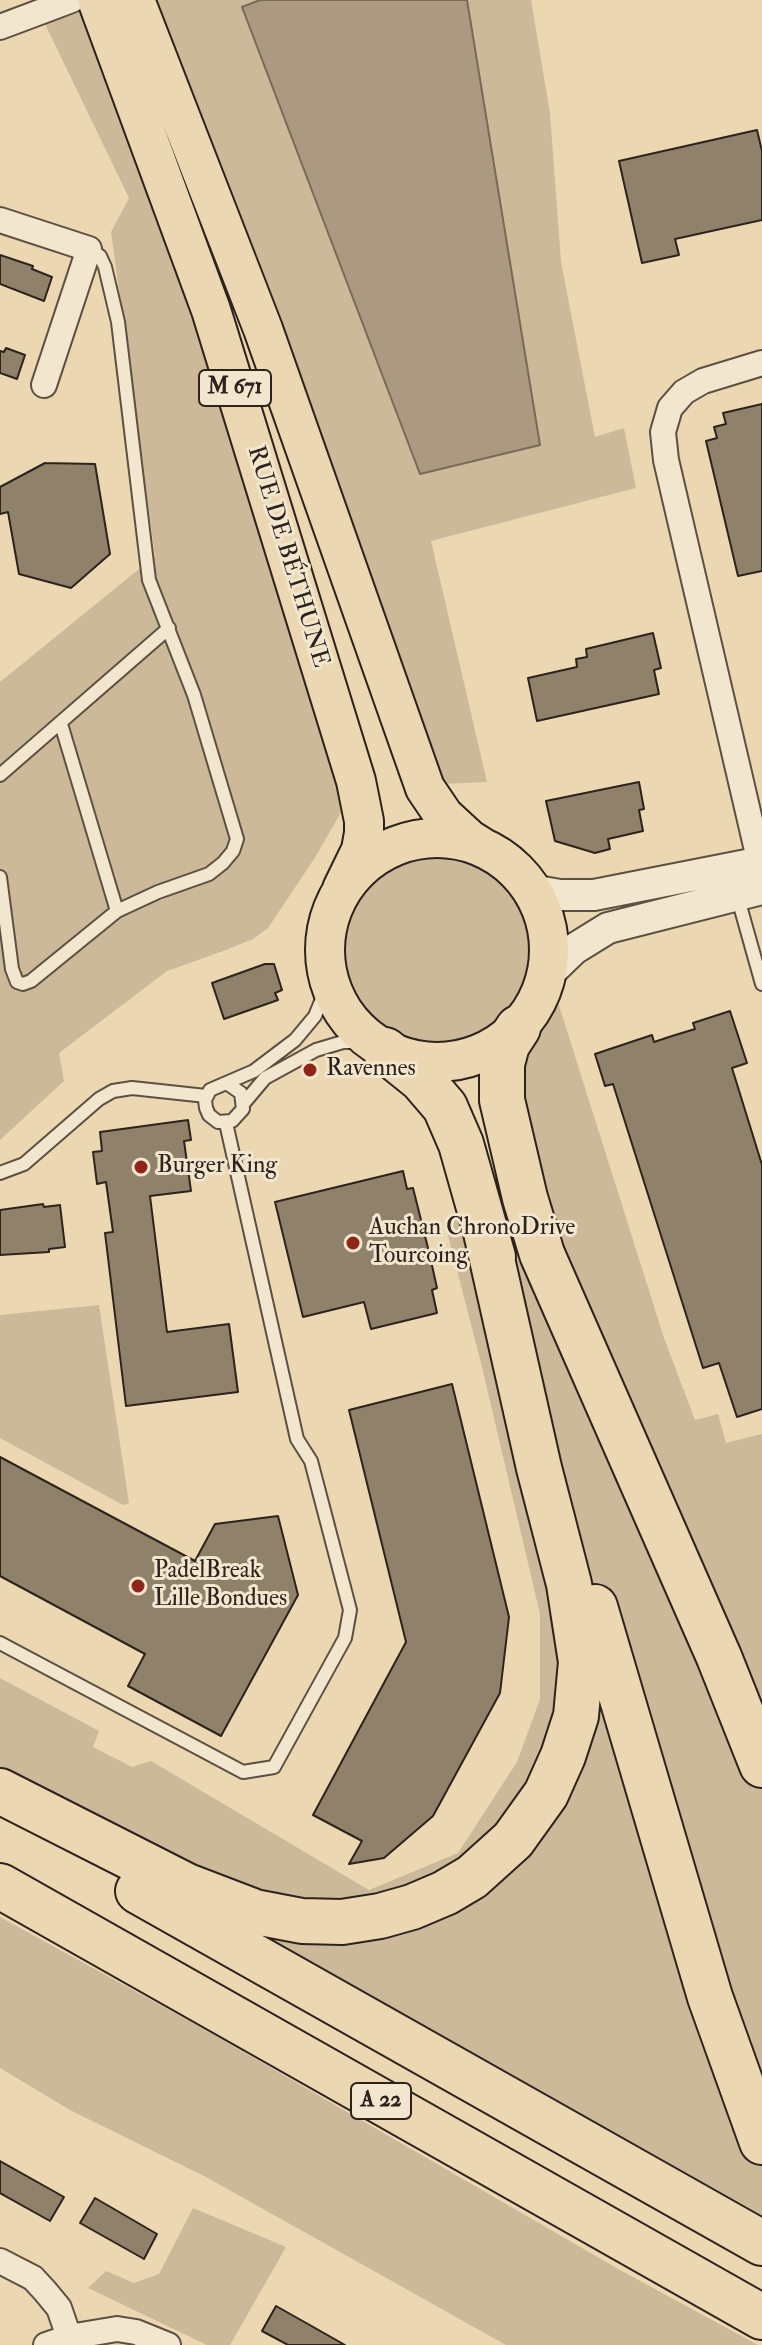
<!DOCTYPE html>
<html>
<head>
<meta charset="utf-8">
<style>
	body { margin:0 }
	canvas { display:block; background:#ebd8b3 }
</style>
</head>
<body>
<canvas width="762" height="2345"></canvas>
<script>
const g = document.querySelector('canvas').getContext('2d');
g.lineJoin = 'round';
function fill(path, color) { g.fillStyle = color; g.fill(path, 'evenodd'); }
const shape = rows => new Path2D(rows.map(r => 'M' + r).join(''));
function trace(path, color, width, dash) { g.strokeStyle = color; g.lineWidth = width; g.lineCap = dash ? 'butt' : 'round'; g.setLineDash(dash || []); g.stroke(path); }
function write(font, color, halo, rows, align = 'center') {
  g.font = font + ' "IM FELL Double Pica",serif'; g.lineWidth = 6; g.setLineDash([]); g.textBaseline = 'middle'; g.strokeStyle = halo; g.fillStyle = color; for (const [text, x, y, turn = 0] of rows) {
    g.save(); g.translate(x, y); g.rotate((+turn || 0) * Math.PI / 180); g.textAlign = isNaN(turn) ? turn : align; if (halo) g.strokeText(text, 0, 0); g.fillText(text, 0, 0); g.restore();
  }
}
fill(shape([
	[150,0,531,0,550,113,561,262,595,437,624,428,636,488,431,541,487,782,440,784],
	[88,10,150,176,347,802,316,856,268,928,253,939,226,950,167,971,59,1053,64,1081,0,1140,0,682,155,556,111,232,129,198,45,24],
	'337 951a97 97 0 1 1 194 0a97 97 0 1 1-194 0Z',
	[557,999,664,1338,695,1420,718,1414,726,1443,762,1434,762,2215,229,1916,0,1771,0,1678,99,1731,93,1747,132,1767,151,1761,369,1890,458,1853,517,1762,540,1699,540,1614,482,1367,445,1224,539,1188,515,1081,525,1043,539,1016],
	[99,1305,129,1503,123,1505,0,1438,0,1315],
	[0,1917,204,2029,620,2270,758,2345,506,2345,206,2177,70,2110,0,2068],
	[193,2208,286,2247,230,2345,207,2345,88,2288,106,2271,134,2283,159,2274]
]), '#cbb999');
const water = shape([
	[260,0,467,0,540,445,420,474,242,7,260,0]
]);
fill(water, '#ab9a80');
trace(water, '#796a58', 2);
const building = shape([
	[757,130,762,151,762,220,675,239,679,255,642,263,619,161,757,130],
	[0,255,33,266,32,269,52,277,44,301,0,284,0,255],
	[6,348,25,355,17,379,0,373,0,351,4,352,6,348],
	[762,404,762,571,738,576,706,441,717,438,714,427,726,424,723,413,762,404],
	[45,463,95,464,110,554,71,588,19,574,8,512,0,514,0,487,45,463],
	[653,633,661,668,654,670,659,694,537,721,528,678,577,667,576,659,587,657,586,649,653,633],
	[639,782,644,809,639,810,643,831,608,839,610,849,595,853,555,841,546,801,639,782],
	[265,964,274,964,282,990,275,993,278,1000,224,1019,212,983,265,964],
	[730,1011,747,1063,732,1068,762,1165,762,1409,737,1417,719,1363,703,1368,613,1084,605,1086,595,1054,652,1035,654,1042,672,1036,695,1029,693,1023,730,1011],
	[188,1120,191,1140,184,1141,191,1191,150,1196,167,1332,229,1324,238,1392,126,1406,105,1233,113,1232,106,1182,97,1184,93,1152,102,1151,100,1132,188,1120],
	[403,1171,407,1189,413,1188,429,1252,437,1288,432,1290,437,1313,371,1329,364,1302,303,1317,275,1202,403,1171],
	[43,1204,44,1207,60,1205,65,1247,49,1249,49,1252,0,1255,0,1210,43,1204],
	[452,1384,509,1617,500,1693,433,1816,384,1858,349,1864,362,1841,313,1815,406,1642,349,1410,452,1384],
	[0,1457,195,1561,215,1524,278,1516,298,1595,221,1736,128,1686,145,1654,0,1576,0,1457],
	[0,2161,64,2197,50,2221,0,2193,0,2161],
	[95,2198,157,2234,144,2259,80,2223,95,2198],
	[276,2306,308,2324,345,2345,288,2345,262,2331,276,2306]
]);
fill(building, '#90816b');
trace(building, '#2e231c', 2);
const service = shape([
	[61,724,117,911],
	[0,775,169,628],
	[0,877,12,969,17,982,23,984,31,981,117,911,158,892,209,874,223,863,233,851,237,839,194,695,149,580,118,322,105,267,100,256,89,249],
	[737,895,762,984],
	[228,1084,241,1093,243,1109,232,1121,218,1122,209,1115,206,1108,205,1100,210,1090,254,1071,295,1040,315,1016,329,982],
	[244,1103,265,1078,316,1050,343,1042,371,1042],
	[0,1173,24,1164,99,1099,113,1091,132,1088,206,1096],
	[0,1643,243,1772,274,1767,345,1638,350,1610,311,1461,297,1439,226,1123]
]);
const minor = shape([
	[0,27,72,0],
	[0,220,89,249,44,385],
	[760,863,666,460,663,432,670,408,684,392,703,381,762,363],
	[0,2261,33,2278,45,2291,59,2308,69,2337],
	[46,2345,69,2337,117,2329,136,2332,168,2345]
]);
const tertiary = shape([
	[531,890,560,895,594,895,762,862],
	[546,976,574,949,608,928,762,889]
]);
const primary = shape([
	[97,0,211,310,356,781,364,821,364,833,361,850,342,889],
	[135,0,263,329,425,788,444,816,469,839,485,849],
	'325 950a112 112 0 1 1 224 0a112 112 0 1 1-224 0Z'
]);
const motorway = shape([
	[518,1028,507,1045,502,1064,502,1100,525,1198,542,1254,719,1657,762,1765],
	[385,1050,421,1079,445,1107,461,1144,493,1257],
	[595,1607,710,1997,762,2142],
	[0,1791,187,1886,255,1912,302,1921,342,1922,380,1916,412,1907,445,1893,472,1877,513,1840,546,1794,563,1756,576,1716,581,1662,569,1584,539,1468,485,1228],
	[0,1886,762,2317],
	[138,1891,762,2243]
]);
trace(service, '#5d5042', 16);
trace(minor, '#5d5042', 28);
trace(tertiary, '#5d5042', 34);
trace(primary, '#2e231c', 42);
trace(motorway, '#2e231c', 48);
trace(service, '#f2e6ce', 12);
trace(minor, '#f2e6ce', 24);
trace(tertiary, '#f2e6ce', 30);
trace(primary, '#ebd8b3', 38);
trace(motorway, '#ebd8b3', 44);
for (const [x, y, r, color] of [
	[310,1070,8,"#8f2418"],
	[141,1167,8,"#8f2418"],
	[353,1243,8,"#8f2418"],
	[138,1586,8,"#8f2418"]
]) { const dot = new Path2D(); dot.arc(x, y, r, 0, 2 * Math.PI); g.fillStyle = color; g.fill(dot); trace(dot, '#f2e6ce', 3); }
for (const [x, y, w] of [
	[235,388,72],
	[381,2101,60]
]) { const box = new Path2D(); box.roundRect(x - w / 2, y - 18, w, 36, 6); g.fillStyle = '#f2e6ce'; g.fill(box); trace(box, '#2e231c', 2); }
write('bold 22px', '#2e231c', null, [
	["M 671",235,388],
	["A 22",381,2101]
]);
write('24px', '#2e231c', '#f2e6ce', [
	["RUE DE BÉTHUNE",287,557,73]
]);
write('24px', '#2e231c', '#f2e6ce', [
	["Ravennes",326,1070],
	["Burger King",157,1167],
	["Auchan ChronoDrive",369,1229],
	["Tourcoing",369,1257],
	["PadelBreak",154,1572],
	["Lille Bondues",154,1600]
], 'left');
</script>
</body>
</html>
